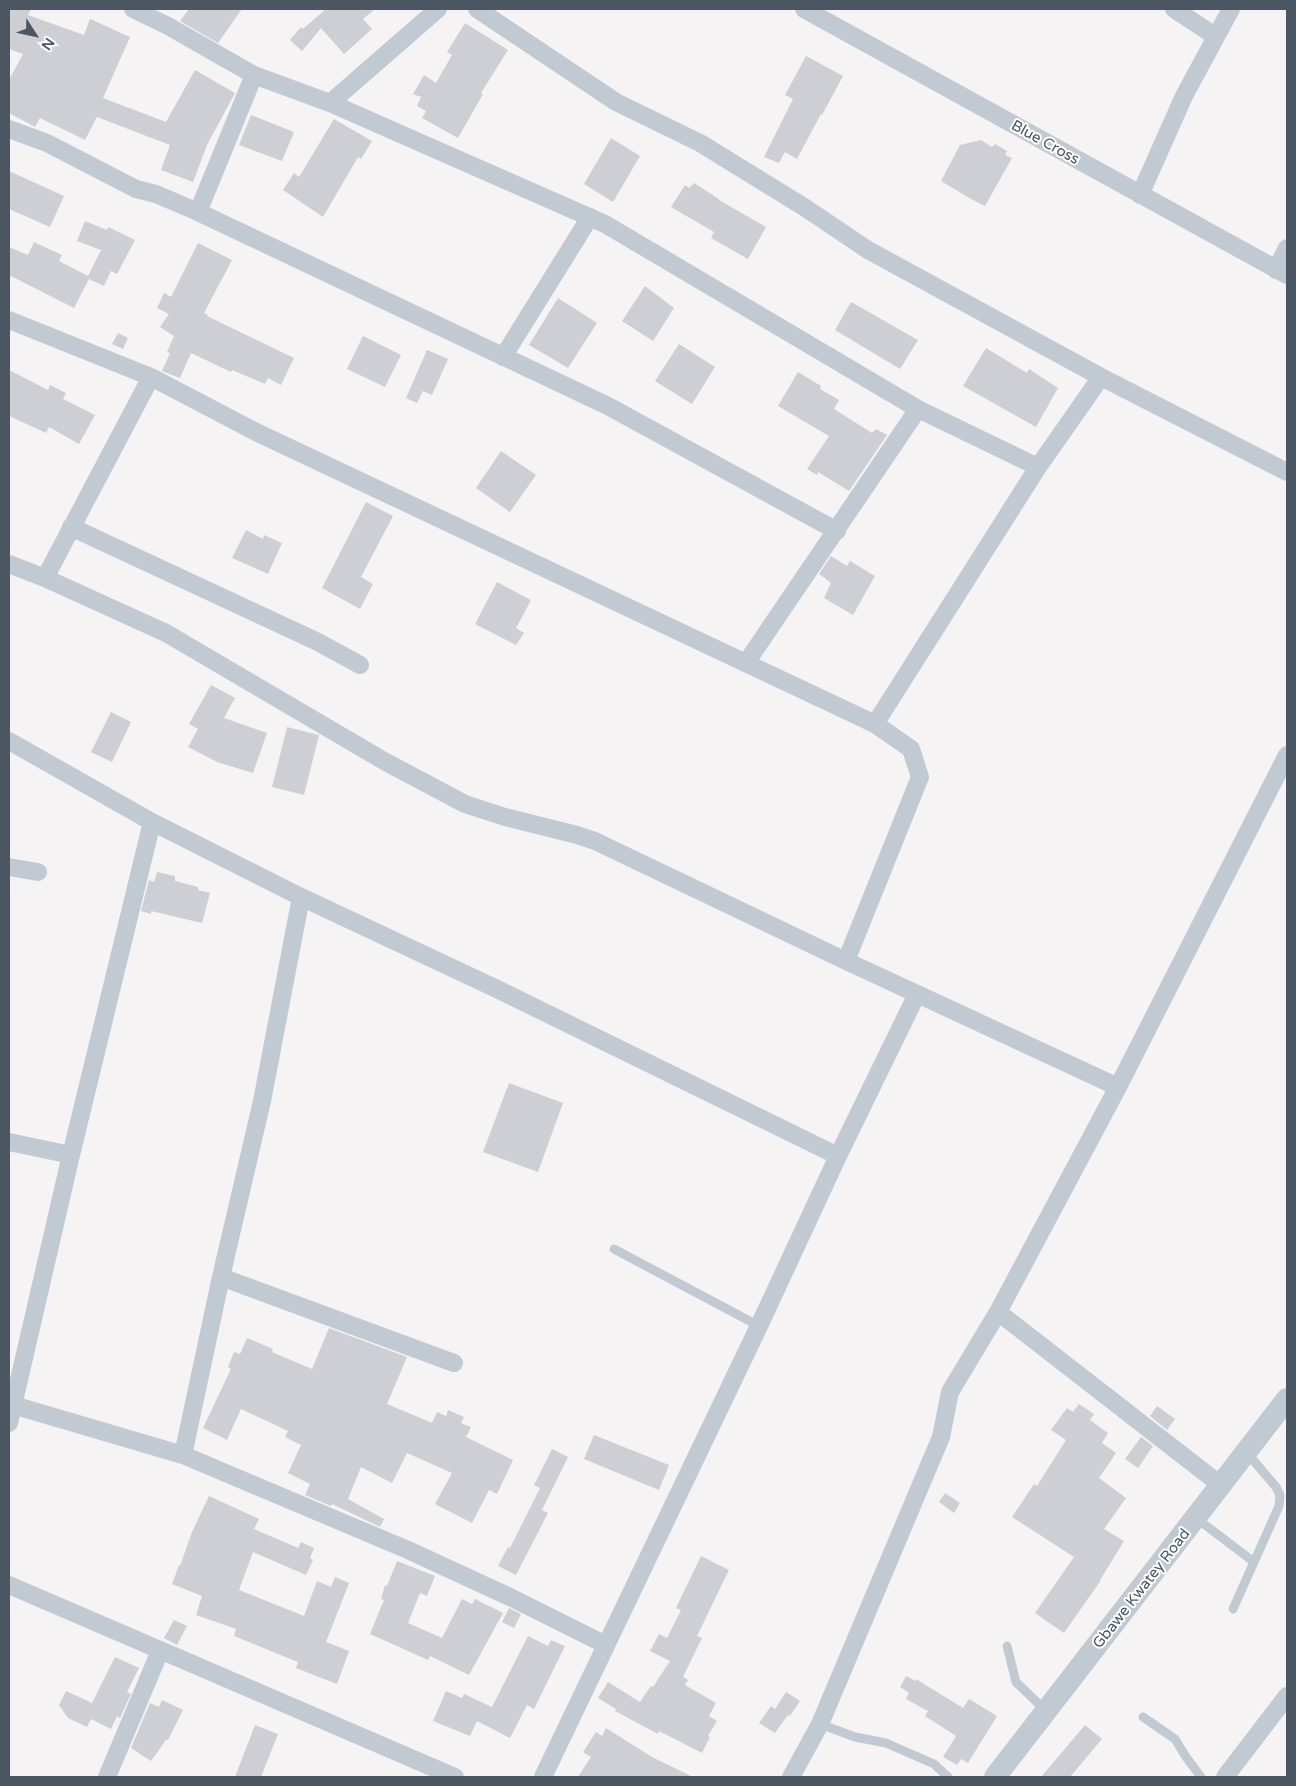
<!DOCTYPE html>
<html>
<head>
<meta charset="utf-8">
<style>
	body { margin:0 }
	#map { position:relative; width:1296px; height:1786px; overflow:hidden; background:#f5f3f3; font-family:"Varela Round",sans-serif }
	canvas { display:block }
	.frame { position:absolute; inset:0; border:10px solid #4a5661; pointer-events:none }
	.north { position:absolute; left:10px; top:10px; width:50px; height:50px; -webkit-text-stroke:4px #fff; paint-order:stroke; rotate:125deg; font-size:14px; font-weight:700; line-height:20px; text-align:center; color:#4a5661 }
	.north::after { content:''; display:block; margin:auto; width:18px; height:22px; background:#4a5661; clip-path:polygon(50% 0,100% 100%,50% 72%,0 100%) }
</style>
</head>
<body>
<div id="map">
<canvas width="1296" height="1786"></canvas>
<div class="frame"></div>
<div class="north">N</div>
</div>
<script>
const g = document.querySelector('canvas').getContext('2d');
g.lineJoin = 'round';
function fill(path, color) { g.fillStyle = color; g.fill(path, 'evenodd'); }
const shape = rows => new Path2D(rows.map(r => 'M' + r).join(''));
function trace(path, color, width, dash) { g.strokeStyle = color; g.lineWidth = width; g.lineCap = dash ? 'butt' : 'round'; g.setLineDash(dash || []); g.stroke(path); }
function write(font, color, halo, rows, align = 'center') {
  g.font = font + ' "Varela Round",sans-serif'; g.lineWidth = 4; g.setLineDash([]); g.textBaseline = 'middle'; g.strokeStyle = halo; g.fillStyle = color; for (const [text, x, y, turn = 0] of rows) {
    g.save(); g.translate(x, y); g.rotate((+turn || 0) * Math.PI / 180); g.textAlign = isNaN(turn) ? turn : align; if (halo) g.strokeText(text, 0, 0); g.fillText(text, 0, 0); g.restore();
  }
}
fill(shape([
	[9,9,31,9,28,15,84,35,90,19,130,37,103,98,166,122,195,70,235,93,207,145,193,182,161,170,170,145,97,117,85,140,40,118,35,127,9,113,9,80,23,54,9,49],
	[189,9,242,9,218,43,180,21],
	[326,9,375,9,363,19,372,29,344,54,321,28,302,51,290,40,301,27,303,29],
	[465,23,508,50,481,93,483,94,458,138,422,118,426,111,417,106,421,97,413,94,424,75,436,83,452,55,447,52],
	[806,56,843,76,822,115,821,114,797,159,785,152,779,163,764,157,793,99,785,95],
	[251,115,294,132,282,161,239,145],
	[334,119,372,141,361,159,358,157,323,217,283,190,294,173,299,177],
	[611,138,640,156,613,202,584,184],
	[981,140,992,147,995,144,1007,151,1005,155,1012,158,985,206,971,199,941,181,960,145],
	[9,171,64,196,50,227,9,209],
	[694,183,719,199,719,200,766,227,748,259,711,238,714,232,671,207,685,185,689,188],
	[85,221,107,230,108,227,135,240,117,274,111,271,104,286,89,279,74,308,9,275,9,247,28,255,34,242,62,255,59,261,88,276,101,250,77,241],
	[198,243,232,260,204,313,208,315,207,316,294,358,281,385,268,378,265,384,232,370,231,372,191,353,180,378,162,371,170,353,167,352,174,336,160,327,169,314,157,308,164,293,171,297],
	[645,286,674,308,653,341,622,321],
	[558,298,597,323,568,368,529,345],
	[851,302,918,340,900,369,835,330],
	[118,333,128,338,123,349,112,344],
	[363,336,401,355,385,387,347,369],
	[679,344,715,367,692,404,655,381],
	[986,348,1027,373,1029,369,1058,388,1036,427,963,386],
	[427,350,448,359,432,395,423,391,417,403,406,398],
	[9,370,48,390,50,385,66,393,63,399,95,415,79,444,49,427,46,433,9,416],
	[798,372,821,386,820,389,839,400,834,409,872,433,876,429,887,435,849,491,818,472,817,475,807,469,829,436,778,406],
	[501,451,536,475,510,512,476,488],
	[366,502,393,516,361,577,373,584,360,609,322,588],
	[246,530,263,539,264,535,282,543,268,574,232,558],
	[831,556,847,566,850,561,875,576,853,615,824,598,831,583,819,574],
	[497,582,531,600,516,628,524,633,516,645,475,624],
	[211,685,235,698,224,718,267,733,253,773,217,762,188,747,198,729,189,724],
	[111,712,131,722,112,762,91,752],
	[287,727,319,735,304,795,272,787],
	[157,872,175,876,175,881,198,887,198,890,210,893,202,923,151,911,151,914,141,911,149,880,154,882],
	[509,1083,563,1103,538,1172,483,1152],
	[329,1328,407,1357,387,1404,432,1423,437,1412,446,1416,448,1410,464,1417,461,1423,471,1427,466,1437,513,1460,497,1494,489,1490,472,1523,435,1504,452,1473,407,1453,392,1483,361,1467,348,1499,384,1519,380,1527,332,1504,331,1506,305,1495,310,1484,288,1473,301,1445,285,1437,288,1431,241,1409,227,1440,203,1428,231,1369,228,1367,234,1352,240,1354,247,1338,273,1349,272,1352,312,1369],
	[1079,1404,1094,1414,1090,1420,1108,1433,1102,1443,1116,1453,1099,1478,1126,1498,1104,1529,1124,1541,1100,1580,1101,1580,1064,1633,1035,1613,1074,1557,1012,1517,1034,1484,1037,1486,1066,1440,1051,1430,1067,1408,1073,1412],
	[1157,1406,1175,1419,1167,1430,1150,1416],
	[594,1435,669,1465,659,1490,584,1459],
	[1141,1437,1153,1446,1138,1468,1125,1459],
	[552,1449,568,1457,542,1510,548,1513,516,1575,498,1566,508,1547,510,1548,540,1488,534,1485],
	[945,1493,960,1503,954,1513,939,1502],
	[209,1496,259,1519,254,1529,298,1548,301,1542,314,1548,310,1558,313,1560,306,1575,253,1552,239,1590,304,1616,317,1581,331,1587,335,1577,349,1583,326,1642,349,1651,337,1684,296,1668,298,1662,234,1636,236,1629,196,1615,202,1596,172,1584,179,1565,180,1566,192,1532],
	[701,1556,729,1570,697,1636,702,1638,683,1677,688,1680,685,1685,716,1703,709,1716,717,1721,708,1736,710,1737,702,1753,659,1731,658,1734,615,1711,616,1709,598,1698,608,1682,640,1702,651,1686,653,1687,670,1661,650,1651,659,1634,667,1638,681,1610,676,1608],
	[397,1561,435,1576,427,1596,420,1593,408,1623,442,1638,462,1599,472,1604,475,1599,503,1613,469,1675,430,1656,428,1660,370,1634,384,1600,381,1599,385,1585,387,1586],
	[509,1608,521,1614,514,1628,502,1622],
	[174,1620,187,1626,177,1645,164,1638],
	[528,1636,548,1646,551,1640,565,1646,534,1709,527,1705,510,1738,477,1721,470,1736,433,1721,446,1691,462,1698,464,1694,492,1707],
	[115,1657,139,1668,127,1692,131,1694,120,1718,117,1716,111,1729,91,1719,87,1727,68,1718,59,1705,66,1691,92,1703],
	[906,1676,916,1681,916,1679,963,1708,969,1699,997,1716,968,1763,961,1759,957,1765,943,1757,956,1736,925,1716,928,1711,906,1699,909,1693,900,1687],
	[786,1692,800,1701,790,1716,788,1715,775,1733,759,1723,771,1706,775,1709],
	[162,1700,183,1710,168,1740,166,1740,151,1761,131,1748,150,1703,159,1707],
	[255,1725,278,1734,261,1777,235,1777],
	[1085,1725,1102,1739,1070,1777,1041,1777],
	[606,1728,652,1757,693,1777,578,1777,591,1757,583,1752,596,1732,602,1736]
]), '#cdcfd5');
trace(shape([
	[614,1249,759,1326],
	[1196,1518,1254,1562],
	[1233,1609,1279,1506,1280,1495,1276,1487,1247,1453],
	[1007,1646,1016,1682,1045,1710],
	[1143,1717,1175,1739,1186,1757,1201,1777],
	[820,1724,855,1737,886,1743,934,1764,948,1777]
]), '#c1cad2', 9);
trace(shape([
	[133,9,168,26,254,75,330,103,605,224,918,409,1038,467],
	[477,9,616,102,700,143,804,207,868,250,1101,377,1287,472],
	[804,9,1287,275],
	[1174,9,1215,36],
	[330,103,438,9],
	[9,129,47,143,136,189,156,194,198,212,608,406,837,531],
	[1140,195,1184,96,1231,9],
	[198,212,254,75],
	[1276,270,1287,248],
	[9,320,151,377,256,432,875,724,911,749,920,777,846,961],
	[503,357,590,217],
	[71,527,318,642,360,665],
	[9,564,45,578,166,633,384,761,465,804,505,817,577,835,595,841,846,961,1118,1087],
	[45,578,151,377],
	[746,663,918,409],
	[875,724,1038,467,1101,377],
	[9,741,152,822,301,897,497,989,838,1156],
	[9,867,38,872],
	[9,1142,71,1155],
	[221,1277,454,1363],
	[998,1312,1222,1486],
	[13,1405,183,1455,408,1550,512,1598,606,1645],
	[9,1423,71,1155,152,822],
	[183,1455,221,1277,262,1101,301,897],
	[9,1585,455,1777],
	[107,1777,160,1651],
	[543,1777,759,1326,838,1156,917,994],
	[791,1777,820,1724,941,1437,950,1392,998,1312,1118,1087,1287,755],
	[1225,1777,1287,1696]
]), '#c1cad2', 18);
trace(shape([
	[995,1777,1287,1399]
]), '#c1cad2', 22);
write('15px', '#4a5661', '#fff', [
	["Blue Cross",1045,143,29],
	["Gbawe Kwatey Road",1142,1589,-52]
]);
</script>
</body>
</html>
